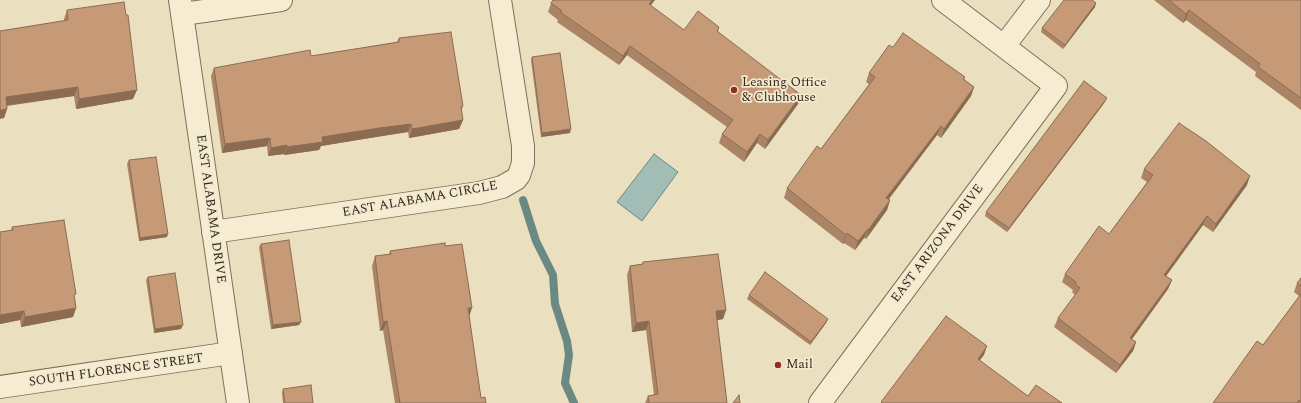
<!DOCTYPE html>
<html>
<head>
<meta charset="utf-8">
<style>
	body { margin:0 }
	canvas { display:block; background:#eadfbf }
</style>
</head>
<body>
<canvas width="1301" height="403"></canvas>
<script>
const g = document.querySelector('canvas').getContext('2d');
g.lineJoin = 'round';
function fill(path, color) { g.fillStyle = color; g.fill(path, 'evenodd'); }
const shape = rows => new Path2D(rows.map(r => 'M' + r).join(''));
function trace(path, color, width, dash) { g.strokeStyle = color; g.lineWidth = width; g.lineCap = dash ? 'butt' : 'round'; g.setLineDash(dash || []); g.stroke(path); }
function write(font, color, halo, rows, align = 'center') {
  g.font = font + ' Spectral,serif'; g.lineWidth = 3.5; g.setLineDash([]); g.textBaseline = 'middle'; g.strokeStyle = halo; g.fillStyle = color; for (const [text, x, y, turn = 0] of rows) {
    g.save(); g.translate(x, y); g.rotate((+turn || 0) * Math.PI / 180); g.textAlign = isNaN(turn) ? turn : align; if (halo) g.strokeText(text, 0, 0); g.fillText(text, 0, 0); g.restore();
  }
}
const water = shape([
	[654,154,678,172,642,221,617,202,654,154]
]);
fill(water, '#a2bdb6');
trace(water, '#6a8983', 1);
trace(shape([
	[523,200,536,241,553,275,555,304,567,341,569,355,565,383,574,403]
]), '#6a8983', 8);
const minor = shape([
	[180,0,238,403],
	[183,14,281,0],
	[1004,46,1039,0],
	[213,232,479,193,502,187,516,179,519,175,523,163,523,146,500,0],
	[0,387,231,353],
	[820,403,1056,86,943,0]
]);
trace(minor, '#827059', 24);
trace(minor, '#f6ecd1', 22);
fill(shape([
	[1154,0,1301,0,1301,110,1255,76,1256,72,1186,20,1183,23],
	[551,3,651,6,684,30,719,27,718,32,798,104,765,149,757,143,744,162,719,143,722,134,727,127,627,55,619,65,557,22,558,20,548,12],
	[1095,7,1063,49,1041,32,1042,28],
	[67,10,133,99,76,109,74,96,7,106,7,109,4,118,0,31,64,21,64,19],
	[399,38,463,106,461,112,463,120,459,129,409,138,408,132,376,137,321,146,319,150,284,155,284,154,268,156,267,146,222,153,211,76,214,68,311,56,397,42],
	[892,47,965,77,964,79,974,87,971,96,941,138,937,135,888,199,890,200,887,210,866,239,864,238,855,250,844,243,843,244,784,198,787,188,821,149,869,84,866,82,869,73],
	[532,57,570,133,541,137,531,60],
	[1105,102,1007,232,985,216,986,212],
	[129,160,167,237,139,241,127,164],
	[1144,169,1247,185,1213,232,1203,225,1166,276,1172,280,1168,289,1132,339,1136,342,1133,351,1116,373,1054,327,1058,318,1075,295,1072,292,1073,290,1062,282,1065,274,1109,234,1147,182,1141,178],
	[12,227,75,299,76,308,73,317,21,327,20,320,0,324,0,232,11,230],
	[261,244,299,325,271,329,259,247],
	[445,246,469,316,481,398,486,403,395,403,383,330,380,331,372,266,375,256,389,255,390,251],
	[643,262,726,310,723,319,717,320,727,403,645,403,648,396,654,395,646,330,632,332,627,275,630,266,642,264],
	[148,277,181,329,154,333,146,280],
	[1301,278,1301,403,1213,403,1263,345,1299,296,1294,292,1297,283],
	[749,295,828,319,826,323,810,345,747,299],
	[283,389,313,403,283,403,282,393]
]), '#ab8466');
fill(shape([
	[652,0,655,0,645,13,649,4],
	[1096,3,1095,7,1063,49,1065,45],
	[1189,10,1186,20,1183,23,1186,14],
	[630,46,627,55,619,65,623,56],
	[78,87,74,96,2,106,6,97],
	[974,87,971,96,941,138,944,129],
	[137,90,133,99,76,109,79,99],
	[801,95,798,104,765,149,768,140],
	[1107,98,1105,102,1007,232,1009,228],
	[7,109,4,118,0,119,0,110],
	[463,120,459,129,409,138,412,129],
	[411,124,408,132,376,137,321,146,319,150,284,155,287,147,322,137,379,128],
	[941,126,937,135,883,207,886,198],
	[571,129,570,133,541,137,542,133],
	[760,134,757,143,744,162,747,152],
	[270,138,267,146,222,153,225,144],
	[287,145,284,154,268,156,271,148],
	[1250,176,1247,185,1213,232,1216,224],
	[890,200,887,210,866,239,869,229],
	[1207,216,1203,225,1161,283,1164,275],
	[868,229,864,238,855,250,858,241],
	[847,233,844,243,843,244,846,235],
	[168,234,167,237,139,241,140,238],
	[1172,280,1168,289,1127,346,1130,338],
	[76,308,73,317,21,327,25,317],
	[468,308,472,308,469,317],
	[726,310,723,319,713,321,716,311],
	[24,311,20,320,0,324,0,315],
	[828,319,826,323,810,345,811,342],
	[387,321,383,330,380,331,383,322],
	[649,321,646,330,632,332,636,323],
	[301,322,299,325,271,329,273,325],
	[183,325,181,329,154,333,155,329],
	[1136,342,1133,351,1116,373,1120,365],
	[987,346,984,355,974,368,978,359]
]), '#8b6c53');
const building = shape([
	[553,0,652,0,649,4,684,30,698,11,719,27,717,31,801,95,768,140,760,134,747,152,722,134,733,120,630,46,623,56,560,12,562,11,551,3,553,0],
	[1064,0,1092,0,1096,3,1065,45,1042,28,1064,0],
	[1169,0,1301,0,1301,98,1258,67,1260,64,1189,10,1186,14,1169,0],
	[124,2,126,15,128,15,137,90,79,99,78,87,6,97,7,109,0,110,0,31,68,20,67,10,124,2],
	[451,32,463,106,461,107,463,120,412,129,411,124,379,128,322,137,323,142,287,147,287,145,271,148,270,138,225,144,214,68,310,50,311,56,399,42,399,38,451,32],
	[903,33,965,77,963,79,974,87,944,129,941,126,886,198,890,200,869,229,868,229,858,241,847,233,846,235,787,188,817,146,821,149,875,77,869,73,889,45,892,47,894,46,903,33],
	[560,53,571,129,542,133,532,57,560,53],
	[1084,81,1107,98,1009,228,986,212,1084,81],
	[1179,123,1206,141,1250,176,1216,224,1207,216,1164,275,1172,280,1130,338,1136,342,1120,365,1058,318,1080,288,1075,284,1076,282,1065,274,1099,226,1109,234,1153,175,1144,169,1179,123],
	[156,157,168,234,140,238,129,160,156,157],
	[64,220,76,294,74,295,76,308,25,317,24,311,0,315,0,232,13,230,12,227,64,220],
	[289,240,301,322,273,325,261,244,289,240],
	[445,243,445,246,462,244,472,308,468,308,481,398,485,397,486,403,400,403,387,321,383,322,375,256,391,254,390,251,445,243],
	[718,254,726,310,716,311,727,403,649,403,648,396,658,394,649,321,636,323,630,266,643,264,643,262,718,254],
	[765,272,828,319,811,342,749,295,765,272],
	[175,273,183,325,155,329,148,277,175,273],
	[1301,278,1301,286,1297,283,1301,278],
	[1301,294,1301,402,1299,400,1297,403,1213,403,1257,341,1263,345,1301,294],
	[946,316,987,346,978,359,1028,396,1036,385,1062,403,882,403,881,402,946,316],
	[311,385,313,403,285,403,283,389,311,385],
	[739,395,740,403,733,403,739,395]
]);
fill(building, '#c79a77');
trace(building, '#8b6c53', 1);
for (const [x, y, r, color] of [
	[734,90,4,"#8d2f2c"],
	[778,365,4,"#8d2f2c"]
]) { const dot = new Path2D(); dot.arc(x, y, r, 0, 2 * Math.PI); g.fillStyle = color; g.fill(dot); trace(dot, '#f3e9ce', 1.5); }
write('13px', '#32281c', '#f3e9ce', [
	["Leasing Office",742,83],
	["& Clubhouse",742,98],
	["Mail",786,365]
], 'left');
write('13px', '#32281c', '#f3e9ce', [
	["EAST ALABAMA CIRCLE",420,200,-10],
	["EAST ALABAMA DRIVE",210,209,82],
	["EAST ARIZONA DRIVE",938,244,-53],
	["SOUTH FLORENCE STREET",116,371,-8]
]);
</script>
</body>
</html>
